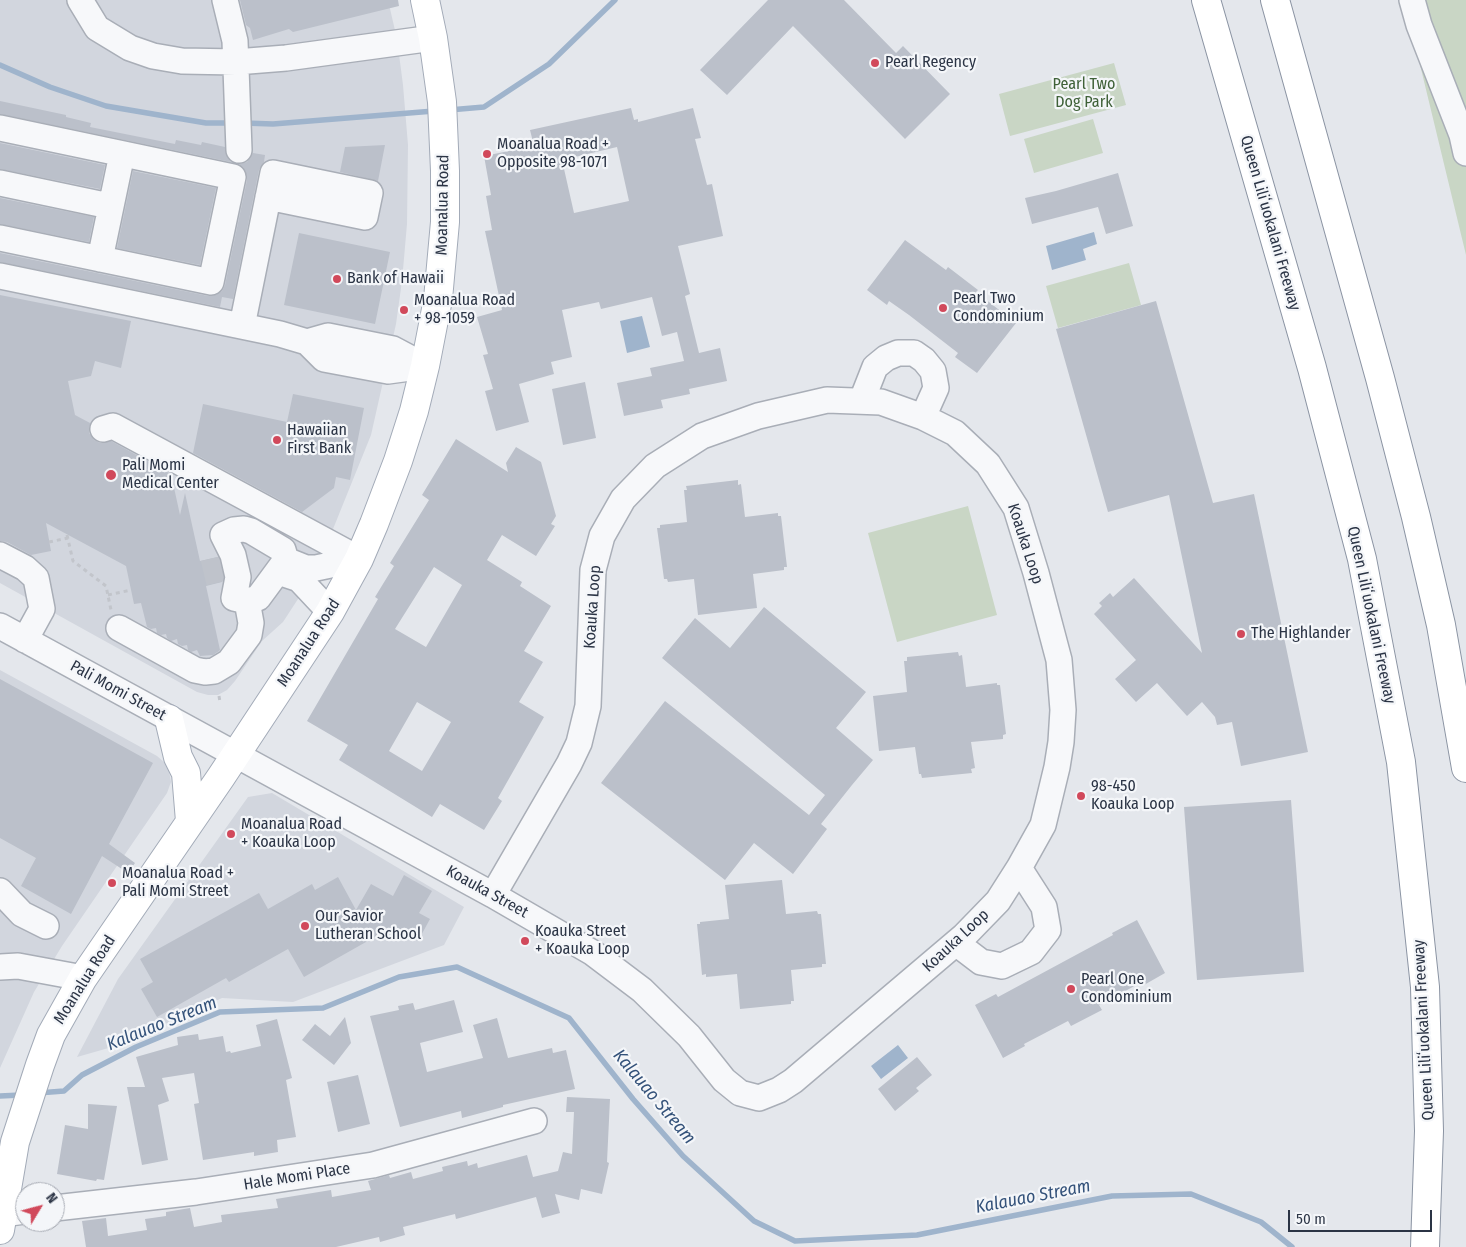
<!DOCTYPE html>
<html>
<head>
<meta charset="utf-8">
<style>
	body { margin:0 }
	#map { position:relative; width:1466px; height:1247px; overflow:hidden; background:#e4e7ec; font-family:"Fira Sans Condensed",sans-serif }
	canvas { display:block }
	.north { position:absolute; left:15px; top:1182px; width:50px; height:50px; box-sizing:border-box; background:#f4f6f9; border:1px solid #a4a8b1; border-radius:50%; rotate:53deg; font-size:14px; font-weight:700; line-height:20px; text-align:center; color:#2b3445 }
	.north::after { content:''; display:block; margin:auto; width:18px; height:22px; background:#d1495b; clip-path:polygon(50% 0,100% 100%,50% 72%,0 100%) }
	.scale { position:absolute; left:1288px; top:1210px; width:144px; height:22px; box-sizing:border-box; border:2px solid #2b3445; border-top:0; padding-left:6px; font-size:15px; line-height:18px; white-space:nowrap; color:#2b3445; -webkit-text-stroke:4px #f4f6f9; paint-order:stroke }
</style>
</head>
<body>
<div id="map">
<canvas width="1466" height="1247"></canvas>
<div class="north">N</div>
<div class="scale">50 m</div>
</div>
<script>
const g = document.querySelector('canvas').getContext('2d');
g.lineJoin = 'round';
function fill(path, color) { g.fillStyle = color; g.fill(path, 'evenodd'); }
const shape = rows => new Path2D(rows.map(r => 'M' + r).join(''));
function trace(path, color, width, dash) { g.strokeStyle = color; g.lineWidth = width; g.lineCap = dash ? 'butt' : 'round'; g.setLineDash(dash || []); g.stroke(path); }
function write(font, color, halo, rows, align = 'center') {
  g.font = font + ' "Fira Sans Condensed",sans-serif'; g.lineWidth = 4.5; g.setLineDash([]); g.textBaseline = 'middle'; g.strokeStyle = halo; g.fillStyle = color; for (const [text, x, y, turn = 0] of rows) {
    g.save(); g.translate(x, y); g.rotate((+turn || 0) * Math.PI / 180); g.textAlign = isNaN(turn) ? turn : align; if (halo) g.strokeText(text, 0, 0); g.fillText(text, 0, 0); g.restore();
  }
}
fill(shape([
	[0,0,388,0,397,39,403,85,408,145,407,224,402,281,396,324,371,435,331,534,298,599,283,622,262,641,235,681,227,690,218,695,208,695,197,692,0,583],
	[0,670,157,756,165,763,169,771,171,782,167,793,62,946,34,992,0,1068],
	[272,793,464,907,444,945,293,1002,222,998,119,1045,77,1057,118,979,248,797]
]), '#d2d6de');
fill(shape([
	[1406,0,1466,0,1466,255,1408,15],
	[1114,63,1126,105,1010,136,999,94],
	[1093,119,1103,153,1034,173,1024,139],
	[1129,263,1141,305,1058,328,1046,286],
	[968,506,997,615,897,642,868,533]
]), '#c9d6c5');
fill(shape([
	[1094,232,1097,244,1083,249,1086,260,1052,270,1046,246],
	[642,316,650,347,627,353,620,321],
	[898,1045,908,1058,881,1079,871,1066]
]), '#9fb4cc');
trace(shape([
	[0,65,50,87,106,106,206,123,232,123],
	[449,110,484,107,549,64,615,0],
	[244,123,273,124,434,111],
	[38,1093,64,1091,82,1075,136,1047,220,1012,323,1008,399,977,457,967,569,1018,633,1099,683,1156,754,1221,795,1241,917,1235,1112,1196,1191,1194,1261,1222,1292,1247],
	[0,1096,21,1095]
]), '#9fb4cc', 5.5);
fill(shape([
	[240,0,398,0,399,6,293,32,289,29,253,40,250,28,246,25],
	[768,0,844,0,896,53,903,46,950,94,905,139,793,26,727,95,700,70],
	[0,101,66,115,66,117,91,123,90,127,175,144,176,140,201,145,202,142,225,147,227,157,231,162,0,114],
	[631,108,634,120,638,119,638,122,693,108,701,138,695,139,707,185,712,184,723,236,678,246,690,294,685,296,699,353,720,348,727,381,689,389,690,394,661,400,663,408,624,416,617,383,652,376,650,368,684,361,677,332,662,336,652,297,601,309,599,302,562,310,572,357,551,362,554,374,519,384,529,422,496,431,485,391,493,389,483,355,488,354,477,317,502,310,485,231,492,230,486,196,491,195,484,156,534,146,530,130],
	[617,147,629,201,574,213,562,160],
	[0,143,105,165,100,189,0,169],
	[385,145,378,181,340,172,345,147],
	[253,153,265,155,264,162,259,170,233,299,222,297,220,307,0,262,0,253,208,296,216,295,222,291,225,285,247,180,246,172,243,167,239,164,247,162],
	[133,171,216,188,200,265,117,248],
	[1118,173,1133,226,1106,234,1098,207,1032,224,1025,198,1056,191],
	[0,198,94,217,89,242,0,224],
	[299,233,390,252,375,324,284,305],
	[905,240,946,270,948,267,978,290,976,292,1016,323,977,373,955,357,958,353,909,315,889,301,887,305,867,290],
	[0,295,131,321,121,368,95,361,91,376,68,381,75,415,90,423,89,433,94,440,100,443,111,441,171,474,180,515,185,493,200,561,218,557,223,577,222,582,206,586,220,650,219,651,213,655,200,656,197,650,191,652,188,650,187,645,182,646,178,644,177,639,171,641,167,638,166,634,161,635,157,633,156,628,151,629,147,627,141,603,134,604,126,566,46,523,51,551,31,555,7,542,0,541],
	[1156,301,1213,503,1254,494,1308,752,1241,766,1232,722,1217,725,1215,717,1202,702,1187,716,1157,683,1136,702,1115,679,1136,660,1094,614,1102,606,1099,603,1110,593,1113,597,1134,578,1202,653,1169,495,1108,512,1056,329],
	[585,382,596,438,563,445,552,389],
	[293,394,364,408,350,480,336,477,334,488,302,512,193,453,203,404,287,422],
	[456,439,508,472,506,463,516,447,541,462,556,516,551,524,555,526,536,556,502,535,487,560,522,582,520,586,551,606,524,651,543,662,519,702,544,717,498,798,502,801,484,830,440,804,432,817,339,760,348,745,307,721,378,599,375,597,394,566,390,563,429,500,422,495],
	[434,567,462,585,426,647,395,629],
	[417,702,451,722,422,771,389,751],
	[738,480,738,485,741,484,745,517,778,513,778,516,781,516,787,567,784,567,784,570,753,574,757,608,698,615,694,579,668,582,667,579,664,579,657,528,660,528,660,525,687,522,684,490,687,490,686,486],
	[764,607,866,692,836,728,873,760,852,785,821,824,827,829,793,874,754,843,725,880,601,783,665,701,809,815,825,795,662,658,695,618,730,648],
	[958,652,959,656,962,655,966,687,997,683,997,685,1000,685,1006,734,1003,735,1003,739,971,742,975,768,971,769,972,773,922,778,921,774,919,774,915,747,879,751,873,696,907,692,904,661,907,661,907,657],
	[0,679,153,763,109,844,135,863,128,873,102,856,71,914,21,886,36,858,0,838],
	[1291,800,1304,972,1197,980,1184,807],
	[404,875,432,891,419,913,430,919,418,941,403,933,401,936,389,929,304,977,288,949,229,982,226,978,157,1017,141,989,153,982,140,959,259,893,268,909,312,884,315,890,338,877,356,910,371,884,393,896],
	[782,880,786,914,817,911,818,914,821,914,826,964,822,964,822,967,791,970,794,1001,791,1001,791,1004,740,1009,737,974,706,977,706,974,702,975,697,924,700,924,700,922,729,919,725,885],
	[1137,920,1165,973,1144,985,1142,982,1099,1005,1102,1010,1071,1026,1068,1021,1024,1044,1025,1046,1003,1058,975,1005,996,994,998,997,1113,935,1112,933],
	[454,1000,463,1032,420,1043,427,1072,483,1058,473,1025,497,1018,508,1058,552,1048,553,1053,566,1050,575,1089,503,1105,503,1107,462,1118,461,1111,400,1127,370,1016,399,1010,398,1006,413,1003,415,1010],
	[345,1017,351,1043,334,1065,302,1040,315,1024,330,1036],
	[277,1019,292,1078,286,1080,296,1137,277,1140,278,1152,254,1156,254,1152,203,1160,194,1104,199,1103,194,1073,162,1078,169,1101,158,1105,168,1160,142,1165,127,1087,145,1087,136,1057,178,1045,177,1037,198,1034,199,1040,223,1036,226,1052,230,1051,231,1053,261,1046,256,1025],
	[917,1057,932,1075,916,1088,919,1091,895,1111,878,1089],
	[358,1075,370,1124,338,1132,327,1082],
	[567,1097,610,1099,607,1162,609,1163,602,1194,581,1189,579,1200,555,1194,560,1213,542,1218,536,1197,456,1219,455,1214,403,1227,405,1235,380,1242,379,1237,336,1247,86,1247,82,1221,106,1218,108,1236,147,1230,145,1219,166,1216,166,1212,190,1208,194,1227,222,1222,221,1215,278,1208,276,1199,331,1190,332,1197,371,1190,368,1181,389,1175,390,1178,411,1172,413,1179,443,1171,442,1167,467,1161,468,1166,477,1163,478,1168,527,1155,533,1177,558,1171,563,1152,572,1154,574,1112,566,1112],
	[88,1104,117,1106,104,1180,97,1179,96,1181,57,1174,65,1125,88,1129]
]), '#bbc0ca');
trace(shape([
	[213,558,219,583]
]), '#bfc3cb', 25, [25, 12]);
const minor = shape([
	[80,0,97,28,130,48,153,56,182,61,236,62,286,58,433,38],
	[225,0,235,41,239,150],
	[1412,0,1419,25,1462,135,1466,153],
	[0,128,233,177,211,282,0,238],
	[0,183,100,204],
	[100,259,122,154],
	[0,276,280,334,307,342,324,359,388,371,425,366],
	[242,326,273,173,370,193,365,217,268,197],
	[307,342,328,336,393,349,425,366],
	[862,400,875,367,886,358,898,353,914,353,924,360,933,371,936,388,923,417],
	[103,429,113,426,359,559],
	[0,555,25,568,36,578,42,609,25,640],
	[286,560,258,598,247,601,234,598,238,577,233,555,223,535,234,530,244,529,251,531,283,550,286,560,306,568,316,568,359,559],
	[278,572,299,579,330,612],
	[0,626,493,895,593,953,642,990,689,1036,724,1080,740,1093,759,1098,779,1090,793,1081,964,936,998,901,1019,868,1043,825,1057,767,1061,742,1063,710,1059,660,1036,573,1016,508,988,464,955,433,923,417,881,402,827,400,758,416,702,436,655,466,623,499,602,536,593,570,588,706,579,743,569,764,493,895],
	[119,628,195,670,205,672,214,671,229,662,249,635,251,623,247,601],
	[0,891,22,914,46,926],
	[956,943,981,962,1002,966,1031,952,1048,930,1044,907,1019,868],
	[0,967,18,966,83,978],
	[55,1208,196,1192,373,1165,534,1121],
	[3,1214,25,1211]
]);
const major = shape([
	[169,719,178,757,186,773,190,821],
	[0,1230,15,1142,40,1065,51,1035,83,978,221,777,330,612,359,559,374,524,398,461,414,411,425,366,438,299,445,222,445,171,442,102,433,38,425,0]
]);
const highway = shape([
	[1206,0,1312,368,1362,559,1401,762,1425,987,1429,1131,1425,1247],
	[1275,0,1380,378,1416,517,1441,625,1466,768]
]);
trace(minor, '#a9aeb7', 28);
trace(major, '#a3abb8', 30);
trace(highway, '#8b94a3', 30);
trace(shape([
	[67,535,73,561,106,586,111,610],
	[49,542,68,538],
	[108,595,131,590],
	[219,696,220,702]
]), '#c2c5cb', 3, [4, 4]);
trace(minor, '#f7f8fa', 25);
trace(major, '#fff', 28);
trace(highway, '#fff', 28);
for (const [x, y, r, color] of [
	[875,63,5,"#d1495b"],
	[487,154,5,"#d1495b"],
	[337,279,5,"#d1495b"],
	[943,308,5,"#d1495b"],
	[404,310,5,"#d1495b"],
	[277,440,5,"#d1495b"],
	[111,475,6,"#d1495b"],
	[1241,634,5,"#d1495b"],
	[1081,796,5,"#d1495b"],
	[231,834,5,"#d1495b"],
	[112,883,5,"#d1495b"],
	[305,926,5,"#d1495b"],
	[525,941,5,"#d1495b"],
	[1071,989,5,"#d1495b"]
]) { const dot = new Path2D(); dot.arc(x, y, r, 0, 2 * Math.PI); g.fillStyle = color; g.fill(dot); trace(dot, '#f4f6f9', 2); }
write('16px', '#2b3445', '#f4f6f9', [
	["Pearl Regency",885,63],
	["Moanalua Road +",497,145],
	["Opposite 98-1071",497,163],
	["Bank of Hawaii",347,279],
	["Pearl Two",953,299],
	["Condominium",953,317],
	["Moanalua Road",414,301],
	["+ 98-1059",414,319],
	["Hawaiian",287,431],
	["First Bank",287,449],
	["Pali Momi",122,466],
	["Medical Center",122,484],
	["The Highlander",1251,634],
	["98-450",1091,787],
	["Koauka Loop",1091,805],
	["Moanalua Road",241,825],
	["+ Koauka Loop",241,843],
	["Moanalua Road +",122,874],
	["Pali Momi Street",122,892],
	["Our Savior",315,917],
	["Lutheran School",315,935],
	["Koauka Street",535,932],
	["+ Koauka Loop",535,950],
	["Pearl One",1081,980],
	["Condominium",1081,998]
], 'left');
write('16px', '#3f6138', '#f4f6f9', [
	["Pearl Two",1084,85],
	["Dog Park",1084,103]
]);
write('16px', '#2b3445', '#f4f6f9', [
	["Moanalua Road",443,205,-89],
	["Queen Liliʻuokalani Freeway",1270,223,74],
	["Koauka Loop",1025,544,72],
	["Koauka Loop",593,607,-86],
	["Queen Liliʻuokalani Freeway",1371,615,78],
	["Moanalua Road",309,643,-57],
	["Pali Momi Street",118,691,29],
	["Koauka Street",487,892,29],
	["Koauka Loop",956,941,-43],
	["Moanalua Road",85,980,-58],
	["Queen Liliʻuokalani Freeway",1424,1030,-93],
	["Hale Momi Place",297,1177,-9]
]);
write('italic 18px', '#34527a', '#f4f6f9', [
	["Kalauao Stream",162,1024,-22],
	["Kalauao Stream",654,1097,50],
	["Kalauao Stream",1033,1197,-11]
]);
</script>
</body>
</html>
